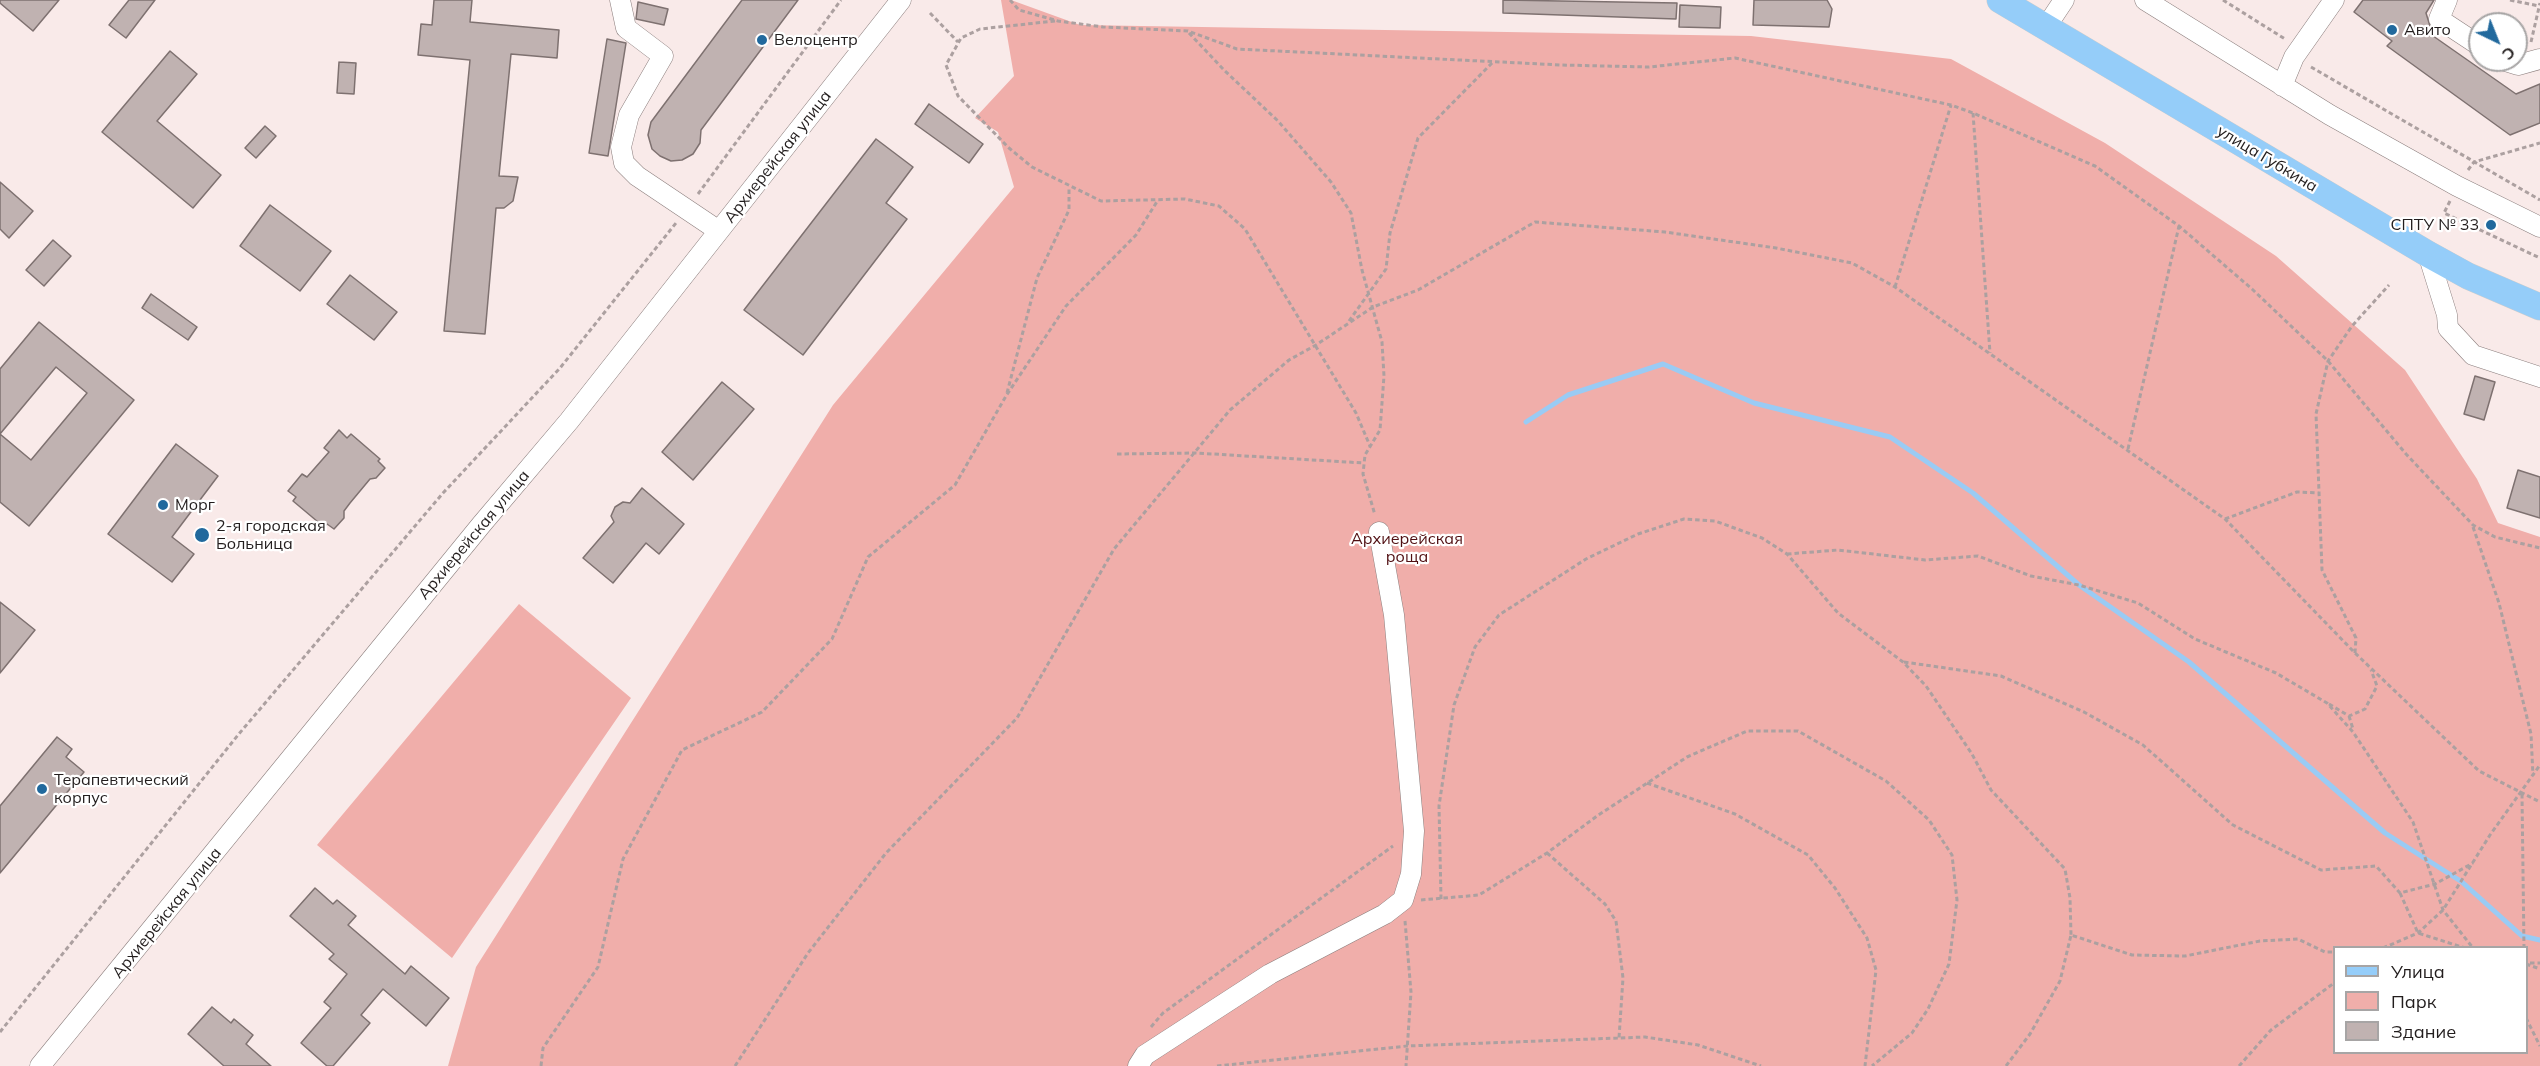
<!DOCTYPE html>
<html>
<head>
<meta charset="utf-8">
<style>
	body { margin:0 }
	#map { position:relative; width:2540px; height:1066px; overflow:hidden; background:#f9eae9; font-family:Mulish,sans-serif }
	canvas { display:block }
	.legend { position:absolute; left:2333px; top:946px; width:195px; height:108px; box-sizing:border-box; background:#fff; border:2px solid #a7a5a5; margin:0; padding:8px 10px; list-style:none; font-size:18px; color:#221d1d }
	.legend li { display:flex; align-items:center; gap:12px; height:30px }
	.legend b { width:30px; border:2px solid #a7a5a5 }
	.north { position:absolute; left:2468px; top:12px; width:60px; height:60px; box-sizing:border-box; background:#fff; border:2px solid #a7a5a5; border-radius:50%; rotate:137deg; font-size:16px; font-weight:700; line-height:24px; text-align:center; color:#221d1d }
	.north::after { content:''; display:block; margin:auto; width:21px; height:27px; background:#21699d; clip-path:polygon(50% 0,100% 100%,50% 72%,0 100%) }
</style>
</head>
<body>
<div id="map">
<canvas width="2540" height="1066"></canvas>
<ul class="legend">
<li><b style="height:8px;background:#95cdf9"></b>Улица</li>
<li><b style="height:16px;background:#f0aeaa"></b>Парк</li>
<li><b style="height:16px;background:#c0b2b1"></b>Здание</li>
</ul>
<div class="north">С</div>
</div>
<script>
const g = document.querySelector('canvas').getContext('2d');
g.lineJoin = 'round';
function fill(path, color) { g.fillStyle = color; g.fill(path, 'evenodd'); }
const shape = rows => new Path2D(rows.map(r => 'M' + r).join(''));
function trace(path, color, width, dash) { g.strokeStyle = color; g.lineWidth = width; g.lineCap = dash ? 'butt' : 'round'; g.setLineDash(dash || []); g.stroke(path); }
function write(font, color, halo, rows, align = 'center') {
  g.font = font + ' Mulish,sans-serif'; g.lineWidth = 4.5; g.setLineDash([]); g.textBaseline = 'middle'; g.strokeStyle = halo; g.fillStyle = color; for (const [text, x, y, turn = 0] of rows) {
    g.save(); g.translate(x, y); g.rotate((+turn || 0) * Math.PI / 180); g.textAlign = isNaN(turn) ? turn : align; if (halo) g.strokeText(text, 0, 0); g.fillText(text, 0, 0); g.restore();
  }
}
fill(shape([
	[1001,0,1011,0,1080,25,1751,36,1951,59,2105,143,2276,256,2405,370,2477,479,2498,523,2540,537,2540,1066,448,1066,476,967,833,405,1014,187,998,132,975,118,1014,76],
	[2334,948,2526,948,2526,1052,2334,1052],
	[519,604,631,698,452,958,317,845]
]), '#f0aeaa');
trace(shape([
	[1526,422,1568,395,1663,364,1754,403,1890,437,1973,493,2079,585,2189,662,2385,833,2462,882,2522,936,2540,940]
]), '#9acbf4', 5);
const building = shape([
	[0,0,59,0,33,31,0,3,0,0],
	[129,0,155,0,126,38,109,25,129,0],
	[434,0,472,0,470,22,559,30,557,58,511,54,499,176,518,177,513,201,504,208,496,208,485,334,444,331,470,60,418,55,421,24,432,25,434,0],
	[742,0,798,0,701,130,700,143,693,154,682,160,671,161,660,156,652,149,648,135,651,122,742,0],
	[1503,0,1677,3,1676,19,1503,13,1503,0],
	[1754,0,1827,0,1832,9,1829,27,1753,25,1754,0],
	[2363,0,2434,0,2426,13,2430,26,2426,31,2516,94,2540,84,2540,123,2510,135,2387,46,2392,41,2354,12,2363,0],
	[638,2,668,9,664,25,636,19,638,2],
	[1680,5,1721,7,1720,28,1679,27,1680,5],
	[607,39,626,43,608,156,589,153,607,39],
	[170,51,197,74,157,121,221,175,193,208,102,132,170,51],
	[339,62,356,63,354,94,337,93,339,62],
	[929,104,983,144,969,163,915,124,929,104],
	[265,126,276,136,256,158,245,148,265,126],
	[876,139,913,167,886,203,907,219,803,355,744,310,876,139],
	[0,182,33,211,9,238,0,229,0,182],
	[270,205,331,251,300,291,240,246,270,205],
	[53,240,71,256,44,286,26,270,53,240],
	[350,275,397,312,374,340,327,304,350,275],
	[151,294,197,327,188,340,142,308,151,294],
	[39,322,134,400,29,526,0,502,0,434,31,460,87,393,56,367,0,434,0,369,39,322],
	[2475,376,2495,382,2484,420,2464,414,2475,376],
	[722,382,754,409,693,480,662,452,722,382],
	[339,430,347,438,351,434,380,459,378,461,385,468,376,478,370,479,350,503,344,511,344,518,334,529,327,524,324,527,293,501,296,497,288,491,302,474,307,477,329,452,324,448,339,430],
	[176,444,218,476,172,537,194,554,172,582,108,534,176,444],
	[2518,470,2540,477,2540,518,2507,508,2518,470],
	[642,488,684,524,659,554,646,543,613,583,583,558,614,522,611,516,615,507,623,502,630,503,642,488],
	[0,602,35,630,0,673,0,602],
	[57,737,72,749,66,757,84,772,0,873,0,806,57,737],
	[315,888,333,904,337,900,356,916,348,925,405,974,411,966,449,998,426,1026,383,989,361,1015,370,1023,333,1066,327,1066,301,1043,331,1008,324,1002,347,974,329,959,334,954,290,916,315,888],
	[212,1007,231,1023,234,1019,253,1035,246,1044,271,1066,224,1066,188,1034,212,1007]
]);
fill(building, '#c0b2b1');
trace(building, '#7e7170', 1.5);
const minor = shape([
	[620,0,626,28,663,56,629,115,621,147,624,163,637,176,719,231],
	[2145,0,2330,115,2457,186,2540,227],
	[2447,0,2439,19,2480,46],
	[2046,27,2064,0],
	[2502,60,2518,65,2540,59],
	[2282,86,2294,57,2334,0],
	[2428,254,2447,315,2448,328,2473,355,2540,377],
	[40,1066,481,525,569,421,901,0],
	[1138,1066,1145,1055,1270,974,1385,914,1403,900,1411,874,1414,831,1394,615,1379,532]
]);
const major = shape([
	[2000,0,2428,254,2468,276,2540,307]
]);
trace(minor, '#8b7e7d', 21);
trace(major, '#cecdcd', 27);
trace(shape([
	[1010,0,1019,10,1058,21,1103,27,1188,31,1237,49,1561,65,1649,67,1735,58,1951,105,1973,113,2095,166,2179,226,2252,289,2328,361,2406,454,2473,525,2495,537,2540,548],
	[2223,0,2285,39],
	[2510,0,2539,6],
	[930,13,958,42],
	[1055,21,980,29,961,38,946,65,958,96,1009,148,1032,167,1101,201,1185,199,1219,206,1245,229,1356,413,1370,446],
	[1189,33,1225,71,1278,121,1331,182,1351,213,1362,270,1382,342,1384,376,1380,430,1365,455,1363,474,1375,515],
	[2531,42,2540,3],
	[2311,67,2540,200],
	[1973,113,1990,353],
	[2468,170,2474,162,2540,143],
	[698,194,841,0],
	[2450,201,2444,213,2540,258],
	[1895,287,1951,105],
	[1349,321,1386,269,1390,233,1418,138,1494,61],
	[1007,393,1037,278,1069,210,1069,187],
	[2128,449,2179,226],
	[1117,454,1196,453,1364,463],
	[2225,519,2297,492,2319,493],
	[2473,527,2499,603,2531,734,2533,776],
	[1787,554,1838,550,1925,560,1978,556,2031,576,2079,585,2138,603,2195,639,2276,673,2327,703,2353,732,2413,822,2443,910,2473,948],
	[2355,653,2356,638,2322,570,2316,414,2328,361,2352,326,2389,285],
	[1904,662,2001,676,2084,712,2143,745,2233,825,2321,870,2376,866,2400,893,2435,884,2473,863],
	[2329,704,2349,716,2365,709,2377,686,2371,670],
	[2349,716,2353,729],
	[1647,783,1735,814,1808,855,1835,888,1867,938,1876,970,1865,1066],
	[2522,794,2524,948],
	[1547,853,1605,904,1616,921,1623,978,1619,1038],
	[2400,893,2418,933,2465,948],
	[1441,899,1439,806,1454,705,1475,647,1499,615,1586,559,1638,534,1684,519,1715,521,1762,538,1787,554,1838,613,1903,662,1926,686,1972,754,1991,790,2065,869,2070,898,2071,935],
	[1421,900,1479,895,1547,853,1597,816,1687,757,1747,731,1798,731,1886,781,1929,820,1952,855,1957,900,1949,964,1928,1009,1912,1033,1872,1066],
	[1405,921,1411,992,1406,1066],
	[2383,948,2418,933,2443,910,2490,835,2540,765],
	[2530,963,2540,963],
	[2526,964,2540,969],
	[2526,1018,2540,1046],
	[1151,1027,1163,1013,1393,846],
	[0,1032,238,735,443,493,560,368,676,223],
	[541,1066,543,1048,598,967,623,859,682,750,762,712,832,639,868,557,955,485,1006,396,1066,306,1136,235,1158,200],
	[735,1066,808,953,886,853,1017,718,1114,549,1230,410,1289,360,1316,345,1373,307,1418,290,1535,222,1665,232,1776,248,1852,263,1895,287,2225,519,2355,653,2479,771,2540,802],
	[1217,1066,1407,1046,1645,1037,1698,1045,1761,1066],
	[2006,1066,2030,1034,2060,981,2071,935,2132,955,2185,956,2260,941,2298,939,2325,952,2334,952],
	[2239,1066,2271,1030,2334,983]
]), '#aca0a0', 3, [4.5, 3]);
trace(minor, '#fff', 20);
trace(major, '#95cdf9', 26);
for (const [x, y, r, color] of [
	[2392,30,6,"#21699d"],
	[762,40,6,"#21699d"],
	[2491,225,6,"#21699d"],
	[163,505,6,"#21699d"],
	[202,535,8,"#21699d"],
	[42,789,6,"#21699d"]
]) { const dot = new Path2D(); dot.arc(x, y, r, 0, 2 * Math.PI); g.fillStyle = color; g.fill(dot); trace(dot, '#fff', 2); }
write('16px', '#221d1d', '#fff', [
	["Авито",2404,30],
	["Велоцентр",774,40],
	["СПТУ № 33",2479,225,"right"],
	["Морг",175,505],
	["2-я городская",216,526],
	["Больница",216,544],
	["Терапевтический",54,780],
	["корпус",54,798]
], 'left');
write('16px', '#221d1d', '#fff', [
	["Архиерейская улица",778,157,-52],
	["улица Губкина",2267,159,31],
	["Архиерейская улица",474,535,-50],
	["Архиерейская улица",167,913,-51]
]);
write('16px', '#500f12', '#fff', [
	["Архиерейская",1407,539],
	["роща",1407,557]
]);
</script>
</body>
</html>
